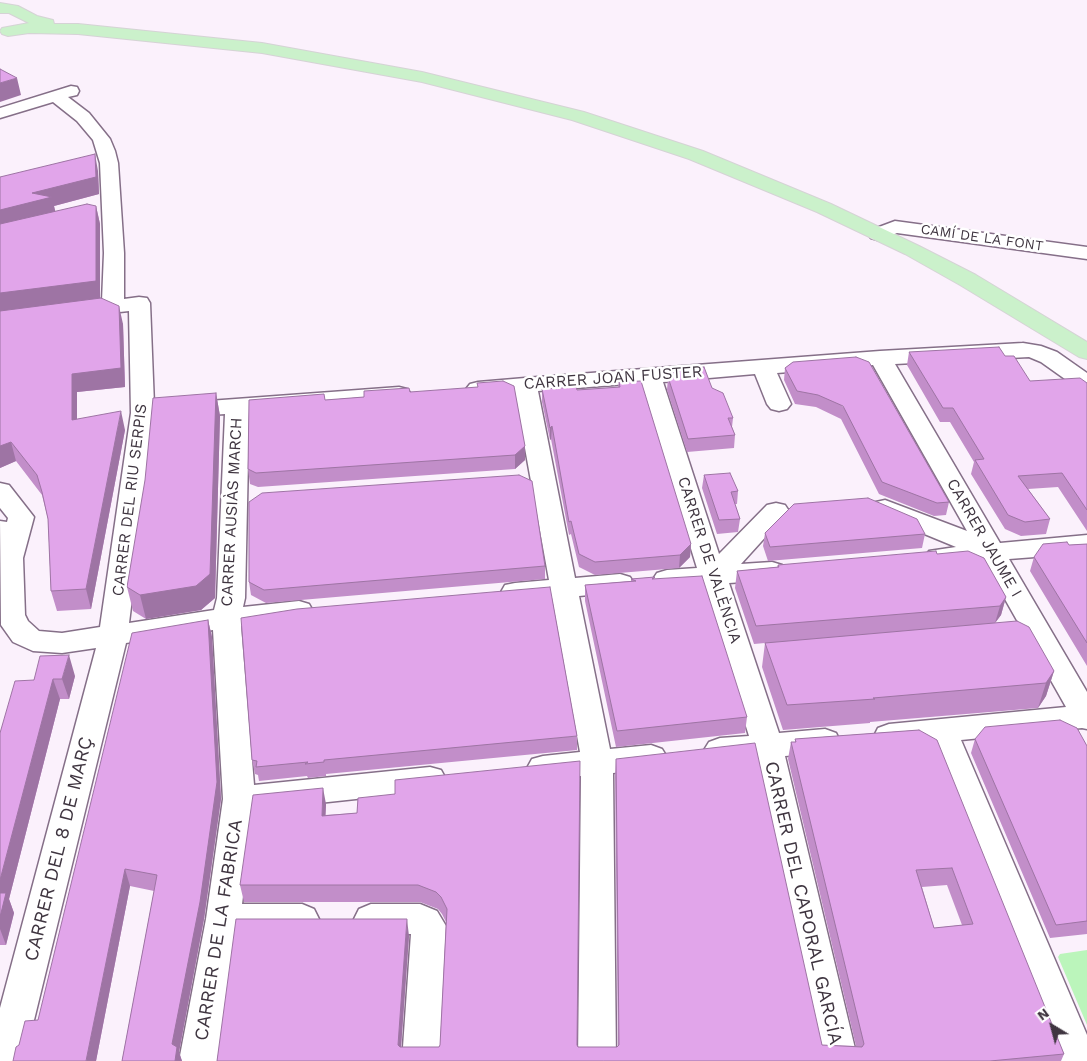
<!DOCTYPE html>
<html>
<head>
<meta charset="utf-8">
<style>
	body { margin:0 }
	#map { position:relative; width:1087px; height:1061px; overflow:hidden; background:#fbf1fc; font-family:"Work Sans",sans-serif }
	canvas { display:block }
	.north { position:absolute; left:1027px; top:1001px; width:50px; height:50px; -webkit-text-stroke:4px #fff; paint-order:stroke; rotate:323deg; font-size:14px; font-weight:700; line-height:20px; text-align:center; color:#3f3540 }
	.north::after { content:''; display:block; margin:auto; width:18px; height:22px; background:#3f3540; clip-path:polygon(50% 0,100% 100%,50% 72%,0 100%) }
</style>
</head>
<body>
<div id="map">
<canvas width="1087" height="1061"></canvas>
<div class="north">N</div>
</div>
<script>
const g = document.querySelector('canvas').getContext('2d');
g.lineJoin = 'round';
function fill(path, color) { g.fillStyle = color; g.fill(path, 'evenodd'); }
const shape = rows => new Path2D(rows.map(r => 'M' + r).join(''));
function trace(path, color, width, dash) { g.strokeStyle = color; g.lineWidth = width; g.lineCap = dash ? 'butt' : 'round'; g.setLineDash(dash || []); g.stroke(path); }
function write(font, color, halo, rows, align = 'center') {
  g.font = font + ' "Work Sans",sans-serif'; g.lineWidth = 5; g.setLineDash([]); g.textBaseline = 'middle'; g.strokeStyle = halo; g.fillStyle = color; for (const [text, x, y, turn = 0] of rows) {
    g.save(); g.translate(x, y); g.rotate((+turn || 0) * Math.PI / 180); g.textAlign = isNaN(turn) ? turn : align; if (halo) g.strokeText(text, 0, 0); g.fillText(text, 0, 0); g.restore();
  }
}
fill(shape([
	[1087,950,1087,1025,1058,957,1060,954]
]), '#bbf5bb');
const minor = shape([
	[71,86,77,87,79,91,77,95,68,97,89,113,110,139,115,151,118,163,124,253,124,299,139,297,147,298,150,303,154,405,399,387,407,389,411,394,407,399,399,401,249,412,245,598,243,607,299,601,309,604,313,611,309,618,299,621,241,626,254,785,430,767,441,770,446,779,441,788,430,791,254,810,242,904,302,904,314,909,319,919,314,929,302,934,238,934,217,1061,179,1061,206,919,223,799,213,630,126,643,24,1061,0,1061,0,1008,96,648,62,653,33,651,13,642,1,625,0,521,7,522,8,518,0,508,0,483,9,485,34,517,23,558,25,615,28,621,39,631,62,633,100,627,131,413,129,311,83,316,75,315,72,310,75,305,102,301,104,253,100,163,93,140,77,121,53,102,0,118,0,108,71,86],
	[225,414,217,598,214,610,129,623,154,419,225,414],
	[895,221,1087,247,1087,259,897,233,878,240,871,238,868,234,871,230,895,221],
	[1023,343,1041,346,1057,352,1087,373,1087,391,1079,389,1041,362,1029,357,895,364,1000,543,1087,535,1087,553,1009,559,1087,692,1087,729,1082,728,961,740,1087,1035,1087,1061,1060,1061,931,743,889,748,878,744,874,736,878,728,889,724,1066,707,984,562,938,566,929,563,925,557,929,551,956,547,876,514,872,508,876,502,885,500,967,531,873,365,777,373,791,404,787,409,779,411,771,409,767,404,755,374,663,382,719,554,767,505,776,503,785,505,789,511,741,564,772,562,782,565,786,571,782,577,772,580,729,583,779,733,825,729,836,733,840,741,836,749,825,753,785,756,858,1061,820,1061,755,759,720,762,709,758,704,750,709,742,720,738,749,736,702,585,667,588,657,585,653,579,657,573,667,570,697,568,640,383,538,391,575,578,620,574,630,577,634,583,630,589,620,592,579,596,610,749,651,745,662,749,667,757,662,765,651,769,613,773,616,1061,578,1061,581,776,543,780,532,777,527,768,532,759,543,756,580,752,552,598,515,601,505,599,501,592,505,585,515,583,549,580,515,393,478,396,470,394,466,389,470,384,478,382,525,378,880,351,1023,343],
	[371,904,420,904,437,911,446,926,440,1061,402,1061,411,934,371,934,359,929,354,919,359,909,371,904]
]);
const major = shape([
	[0,3,18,6,37,16,53,20,54,24,78,24,262,43,422,72,584,112,703,151,831,204,919,246,976,275,1087,342,1087,359,1079,357,960,285,905,254,817,212,689,159,572,120,422,82,262,53,78,34,29,33,8,36,2,34,0,31,2,28,29,23,9,13,0,13,0,3]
]);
trace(minor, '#856f88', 3);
trace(major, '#d5d3d5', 2);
fill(minor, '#fff');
fill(major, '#cbf1cb');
fill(shape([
	[98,171,99,194,54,206,55,212,96,206,100,224,100,298,123,324,125,387,77,392,77,419,125,430,91,609,57,611,51,591,48,519,42,495,16,461,0,468,0,177],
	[909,352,1005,356,1030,381,1087,383,1087,531,1058,487,1028,489,1050,519,1046,534,1021,536,1005,529,971,474,974,462,950,422,940,422,907,365],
	[793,362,949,502,946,515,934,516,879,494,841,419,816,407,795,404,784,380,785,368],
	[668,377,712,388,733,418,732,427,735,435,734,448,687,452,667,390],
	[619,382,691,544,690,557,679,568,595,575,579,567,571,534,569,535,551,439,550,440,542,402,542,389,577,390,618,387],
	[410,392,525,446,525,460,515,469,258,487,250,484,248,469,325,400,364,397],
	[216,393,220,416,215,598,201,610,146,619,133,611,127,587],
	[704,475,738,491,737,504,735,504,740,519,738,532,717,534,702,488],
	[765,533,925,534,922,548,768,561,763,546],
	[1087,544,1087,666,1030,571,1034,557,1069,545],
	[937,554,1006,597,1001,615,995,623,1054,671,1046,696,1038,708,870,722,870,723,783,730,762,667,765,643,754,644,735,588,737,571,777,567,778,565],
	[545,566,545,579,266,603,251,595,249,582],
	[655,577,654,579,747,717,745,733,616,747,585,601,585,585,631,581,631,579],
	[208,620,212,637,221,799,204,919,179,1052,182,1061,122,1061,154,891,130,886,96,1061,19,1045,38,1020],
	[75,676,69,699,60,699,9,899,14,913,6,945,0,945,0,733,34,680],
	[919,730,1064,1054,1061,1061,217,1061,409,936,401,1047,439,1047,440,1045,446,922,442,914,438,909,420,902,244,902,240,885,326,804,325,815,357,813,358,798,578,1047,617,1047,618,1046,615,776,616,759,822,1045,856,1046,788,759,791,742,795,742,795,739],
	[947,885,962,925,934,928,922,887],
	[577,736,577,750,326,774,326,776,308,778,307,776,259,781,258,775,255,774,252,760],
	[975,739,1087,746,1087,934,1050,938,971,753]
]), '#c28ec9');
fill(shape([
	[17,78,21,95,0,102,0,83],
	[95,154,98,171,99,194,54,206,56,214,0,229,0,210,32,193],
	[96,206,100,224,100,299,0,312,0,293],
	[119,306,123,324,125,387,77,392,77,439,72,420,72,374],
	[216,393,220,416,215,598,201,610,146,619,140,595],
	[121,411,125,430,91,609,86,589],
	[552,426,551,439,550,440,550,428],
	[11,442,16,461,0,468,0,446],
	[525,446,525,460,515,469,515,455],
	[691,544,690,557,679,568,680,555],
	[1006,597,1001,615,995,623,1000,606],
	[208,620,212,637,221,799,204,919,179,1052,182,1061,175,1061,172,1044],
	[69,655,75,676,69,699,62,679],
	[1054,671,1046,696,1038,708,1046,683],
	[53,679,60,699,9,899,14,913,6,945,0,929,0,880],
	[323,788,326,804,325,833,322,816],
	[125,869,130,886,96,1061,86,1061],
	[407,919,409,936,400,1061,398,1045]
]), '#9e74a4');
const building = shape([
	[0,69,17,78,0,83,0,69],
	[95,154,96,177,32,193,52,197,0,210,0,177,95,154],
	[87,204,96,206,96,281,0,293,0,224,87,204],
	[101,298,119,306,121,368,72,374,72,420,121,411,86,589,51,591,48,519,42,492,37,475,11,442,0,446,0,311,101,298],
	[999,347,1005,356,1014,356,1030,381,1080,378,1087,383,1087,510,1062,473,1018,476,1050,519,1025,522,1008,515,975,460,984,459,953,408,943,408,909,352,999,347],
	[856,357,869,362,949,502,937,503,882,482,843,406,818,395,797,391,785,368,793,362,856,357],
	[704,367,712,388,723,393,733,418,728,418,735,435,688,439,668,377,678,369,704,367],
	[503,381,514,386,525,446,515,455,256,473,248,469,249,400,324,394,325,400,364,397,364,391,409,388,410,392,478,387,477,383,503,381],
	[641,381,691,544,680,555,595,562,579,554,571,521,569,522,552,426,550,428,542,389,576,387,577,390,620,387,619,382,641,381],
	[216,393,210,574,196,586,140,595,127,587,145,480,153,398,216,393],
	[730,473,738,491,731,492,740,519,719,520,704,475,730,473],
	[519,475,532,481,545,566,264,590,249,582,249,502,262,493,519,475],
	[868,498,917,519,925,534,770,547,765,533,794,504,868,498],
	[1067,542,1069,545,1087,544,1087,643,1034,557,1043,544,1067,542],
	[936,551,937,554,968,551,984,558,1006,597,1000,606,756,626,737,571,779,567,778,565,936,551],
	[702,576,747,717,617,731,585,585,636,581,631,579,655,577,652,579,702,576],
	[550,587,577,736,324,760,324,762,305,764,308,762,256,767,257,761,252,760,241,618,297,609,550,587],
	[208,620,217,782,200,902,172,1044,177,1047,175,1061,122,1061,157,875,125,869,86,1061,13,1061,16,1047,19,1045,25,1021,38,1020,132,633,208,620],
	[1017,621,1029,627,1054,671,1046,683,873,698,875,699,787,705,765,643,1017,621],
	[69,655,62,679,53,679,0,880,0,733,15,681,34,680,40,656,69,655],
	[1060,720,1077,728,1087,746,1087,921,1056,925,975,739,985,727,1060,720],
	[919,730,937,740,1064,1054,990,1061,217,1061,236,919,407,919,398,1045,400,1047,439,1047,440,1045,447,909,441,897,436,892,418,885,240,885,253,795,323,788,322,816,357,813,358,798,395,794,395,780,580,761,577,1045,578,1047,617,1047,619,1045,616,759,755,743,822,1045,862,1047,864,1044,791,742,796,742,795,739,919,730],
	[952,868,973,924,934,928,916,870,952,868],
	[0,893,6,893,0,917,0,893]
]);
fill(building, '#e1a5ea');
trace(building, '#9e74a4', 1);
write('14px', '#3f3540', '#fff', [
	["CAMÍ DE LA FONT",982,238,8]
]);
write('16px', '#3f3540', '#fff', [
	["CARRER JOAN FUSTER",613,378,-4],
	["CARRER DEL RIU SERPIS",130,500,-83],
	["CARRER AUSIÀS MARCH",232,512,-87],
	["CARRER JAUME I",984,538,60],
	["CARRER DE VALÈNCIA",709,560,72]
]);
write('19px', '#3f3540', '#fff', [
	["CARRER DEL 8 DE MARÇ",59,849,-76],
	["CARRER DEL CAPORAL GARCÍA",803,903,77],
	["CARRER DE LA FABRICA",219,930,-81]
]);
</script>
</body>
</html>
